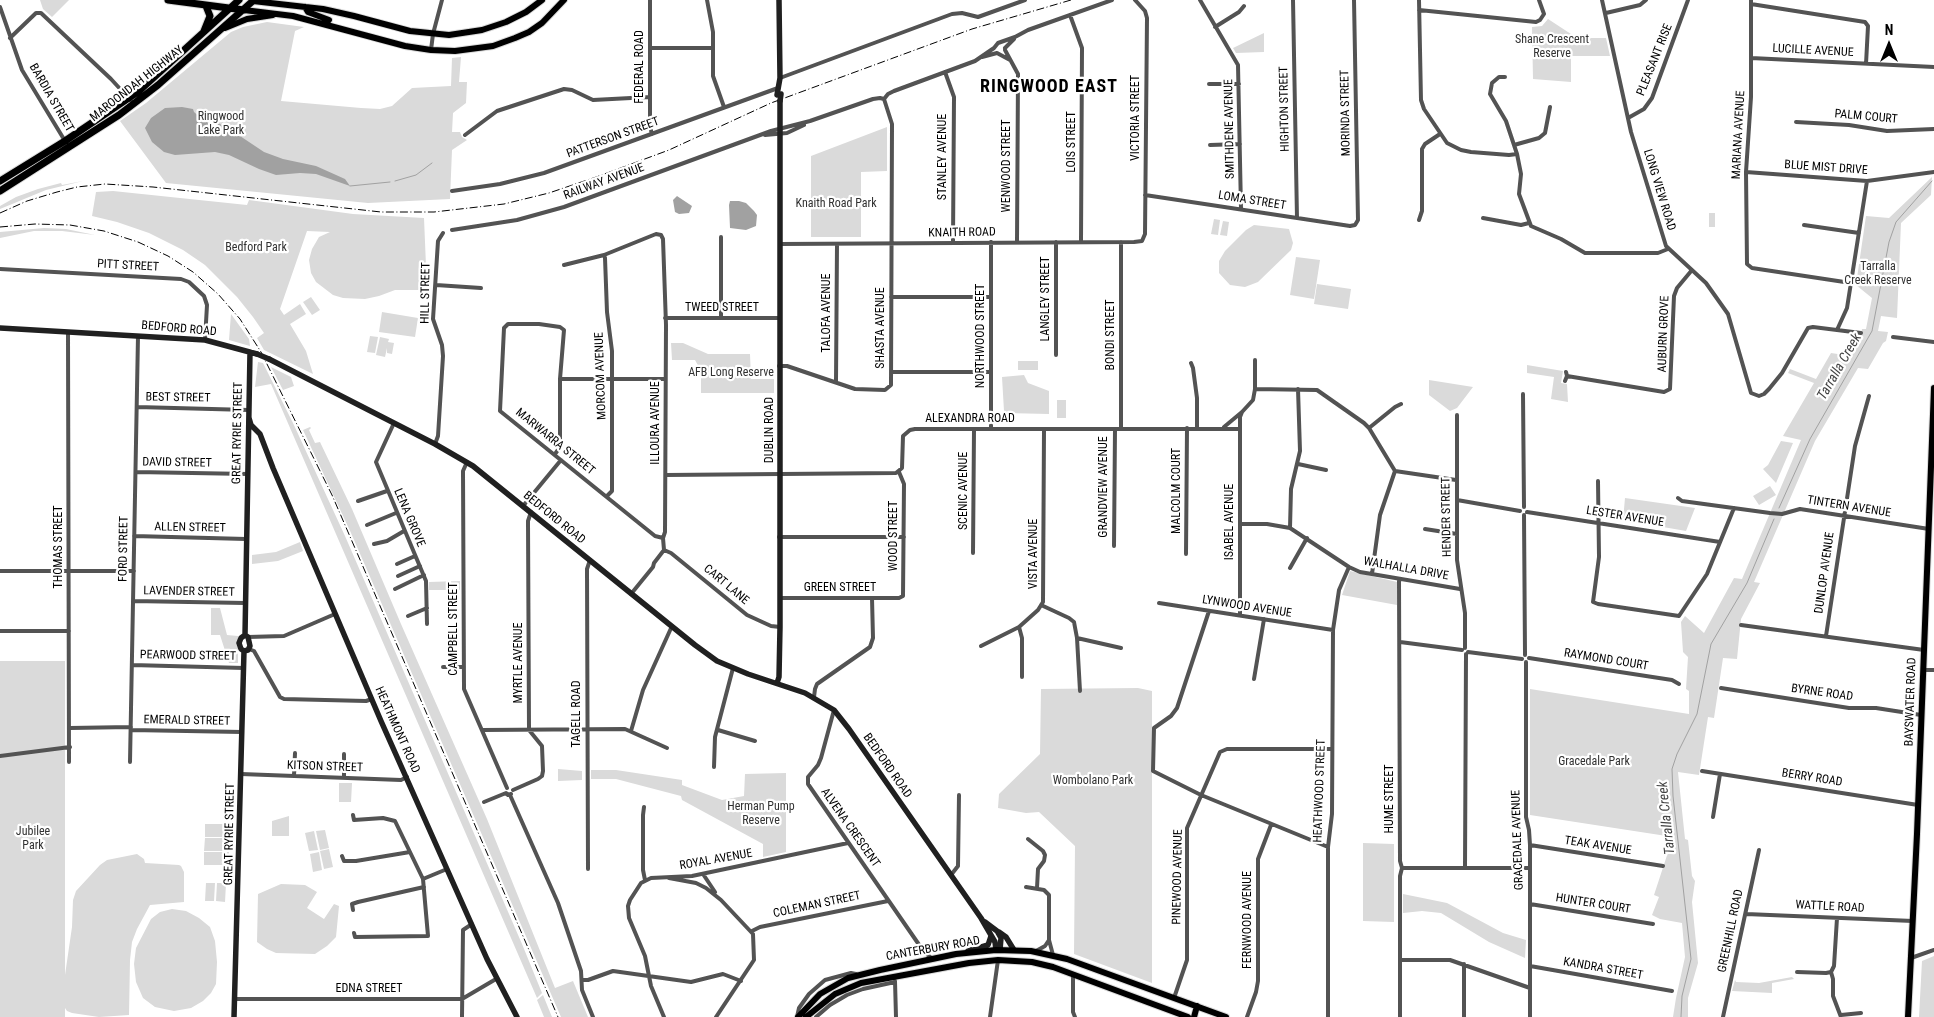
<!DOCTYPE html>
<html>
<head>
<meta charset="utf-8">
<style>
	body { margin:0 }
	#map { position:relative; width:1934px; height:1017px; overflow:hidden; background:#fff; font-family:"Roboto Condensed",sans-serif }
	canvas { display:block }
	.north { position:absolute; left:1864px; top:20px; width:50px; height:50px; -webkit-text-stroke:4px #fff; paint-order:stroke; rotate:0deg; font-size:14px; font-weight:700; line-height:20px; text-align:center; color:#000 }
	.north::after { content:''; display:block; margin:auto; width:18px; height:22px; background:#000; clip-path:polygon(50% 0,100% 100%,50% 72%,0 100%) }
</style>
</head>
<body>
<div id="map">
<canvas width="1934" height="1017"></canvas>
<div class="north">N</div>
</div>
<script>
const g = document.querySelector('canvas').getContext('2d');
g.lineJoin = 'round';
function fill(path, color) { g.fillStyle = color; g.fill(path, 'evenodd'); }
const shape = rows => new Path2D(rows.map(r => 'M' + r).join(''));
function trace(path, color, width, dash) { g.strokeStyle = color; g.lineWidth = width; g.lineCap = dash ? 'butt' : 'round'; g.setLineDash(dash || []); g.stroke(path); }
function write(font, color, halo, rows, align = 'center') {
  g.font = font + ' "Roboto Condensed",sans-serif'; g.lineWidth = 4.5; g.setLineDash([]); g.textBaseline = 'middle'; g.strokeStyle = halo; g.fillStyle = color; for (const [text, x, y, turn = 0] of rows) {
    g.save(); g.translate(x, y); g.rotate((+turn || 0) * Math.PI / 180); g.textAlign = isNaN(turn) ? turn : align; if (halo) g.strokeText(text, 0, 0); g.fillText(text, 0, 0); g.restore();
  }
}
fill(shape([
	[40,0,69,0,52,17,43,9],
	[1548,19,1571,34,1571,38,1606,38,1610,56,1571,56,1571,82,1533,79,1532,27,1542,26],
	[267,22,304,27,295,31,281,101,361,108,380,109,392,106,412,88,451,86,452,58,461,57,459,82,467,82,466,103,453,113,452,132,460,132,462,137,467,140,452,150,450,199,368,203,166,183,120,121,146,103,231,32,243,27],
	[1264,33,1264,52,1236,53,1233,48],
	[887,127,887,171,861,172,861,237,811,237,811,156],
	[1932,177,1931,195,1901,223,1897,318,1881,316,1878,331,1888,332,1886,341,1883,343,1868,369,1858,368,1815,441,1754,582,1760,583,1741,619,1737,659,1723,658,1714,718,1708,717,1699,775,1678,772,1685,839,1688,840,1692,876,1695,881,1692,902,1698,963,1688,998,1688,1017,1673,1017,1676,998,1685,957,1682,923,1660,919,1652,915,1659,897,1654,895,1673,837,1530,815,1530,689,1689,714,1689,691,1686,689,1688,657,1683,652,1681,622,1685,616,1704,633,1734,578,1742,579,1801,440,1783,436,1814,383,1788,373,1790,369,1816,379,1831,353,1851,356,1860,340,1862,329,1866,329,1872,298,1856,285,1866,216,1889,218],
	[83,181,46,190,0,209,0,206,16,197,38,189,61,183,62,185],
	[113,191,247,205,249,200,353,214,424,218,427,290,395,290,379,296,365,299,343,298,333,295,316,282,311,273,309,260,312,249,319,237,330,232,307,231,280,309,284,315,300,304,306,314,290,324,306,351,313,374,264,350,257,338,264,333,253,317,237,297,205,265,183,250,149,233,117,222,92,216,96,192],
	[1709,213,1715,213,1715,227,1709,227],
	[1214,219,1220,220,1218,235,1211,234],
	[1223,221,1229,222,1227,236,1220,235],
	[1254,225,1289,229,1293,243,1291,250,1258,282,1245,287,1230,285,1219,273,1219,261,1225,251,1246,230],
	[44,228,66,229,95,235,62,231,34,231,0,238,0,232],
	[1296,257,1320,260,1314,299,1290,295],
	[1317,284,1351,289,1348,309,1314,304],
	[311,297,320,310,312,315,303,302],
	[382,312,418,318,415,337,379,332],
	[231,314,249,339,250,346,229,340],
	[370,336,378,337,375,353,367,352],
	[380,337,389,339,388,342,394,343,392,354,387,353,387,348,385,357,376,355],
	[671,343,683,343,708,354,750,354,751,379,774,379,774,393,701,393,701,371,695,360,672,360],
	[1018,361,1038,361,1038,370,1018,370],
	[258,362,263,363,293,423,345,536,522,944,542,993,537,998,271,384,255,387],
	[1527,365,1563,371,1561,383,1567,384,1568,402,1551,399,1554,377,1527,373],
	[271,367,291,377,294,386,283,390],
	[1024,375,1028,383,1049,391,1049,414,1005,413,1004,411,1002,377],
	[1429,380,1473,387,1457,408,1450,411,1429,395],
	[1057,400,1066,400,1066,418,1057,418],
	[310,427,311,428,309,430,315,443,320,442,352,509,401,624,487,819,555,988,573,981,588,1017,561,1017,351,533,303,430],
	[1781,441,1793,443,1776,483,1763,469,1768,465],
	[1770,486,1776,495,1759,505,1753,496],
	[1625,498,1695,508,1686,531,1623,520],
	[300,542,303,551,278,561,252,564,252,555,276,552],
	[1350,571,1397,582,1397,605,1342,595],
	[460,581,460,590,429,590,429,582],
	[211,608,220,608,227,635,238,636,238,663,229,663,220,635,211,635],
	[0,661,65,661,65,975,72,927,73,900,76,891,100,865,107,860,137,854,144,859,145,863,179,865,181,866,184,872,184,902,150,905,137,929,132,942,130,960,129,1015,99,1017,72,1013,67,1011,65,1008,65,1017,0,1017],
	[1138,688,1152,691,1152,983,1074,954,1075,846,1039,812,1026,813,998,808,999,794,1040,754,1041,689],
	[558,769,582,771,582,780,558,781],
	[591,770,616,770,682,780,682,785,722,800,744,796,745,774,786,773,786,852,763,857,763,844,682,800,681,796,616,779,591,779],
	[339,783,352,783,351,802,339,802],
	[289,816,289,836,272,836,272,821],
	[205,824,229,824,229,837,205,837],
	[325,830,329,848,320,850,316,831],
	[314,831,318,850,309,851,305,833],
	[205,838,229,838,229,851,204,851],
	[1363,843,1394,844,1394,922,1363,921],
	[329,849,333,867,324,869,320,851],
	[204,852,229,852,229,865,204,865],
	[319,852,322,870,313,872,310,854],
	[206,883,215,883,214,901,205,901],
	[217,883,226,883,225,902,216,901],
	[281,884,305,885,317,892,307,908,324,919,334,904,339,906,336,937,327,946,315,954,276,953,267,949,257,942,258,894],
	[1403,894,1447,903,1503,933,1526,940,1525,958,1489,942,1441,913,1422,911,1403,913],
	[172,909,186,911,199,918,210,927,215,941,217,962,216,984,211,993,203,1001,191,1008,174,1011,155,1007,143,998,136,982,134,964,136,948,151,919,160,912],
	[1934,956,1934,1017,1919,1017,1922,961],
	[1792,977,1794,979,1772,983,1772,993,1732,991,1735,980,1736,982,1759,983],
	[543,995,552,1017,544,1017,537,1000]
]), '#dadada');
fill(shape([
	[182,107,193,109,194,112,203,120,215,126,218,123,234,132,264,152,283,159,316,166,345,179,350,186,316,174,300,173,276,175,259,169,229,155,215,152,175,155,164,152,152,142,145,128,151,118,165,108],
	[677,196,692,206,689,213,679,214,675,212,673,200],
	[730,201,739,201,746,203,754,211,757,215,756,226,746,230,730,228,729,205]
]), '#a1a1a1');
trace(shape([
	[395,181,416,175,432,163],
	[350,186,390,182],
	[1779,508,1810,439,1872,331,1889,242,1896,222,1932,181],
	[1681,1017,1682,996,1691,959,1673,796,1672,769,1677,754,1697,714,1711,644,1747,583,1774,519]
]), '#a1a1a1', 1);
const primary = shape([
	[253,1,323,9,354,16,410,31,449,35,482,30,506,22,526,12,542,0],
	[305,7,308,12,329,20],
	[244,10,293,16,405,46,431,50,455,51,493,46,515,38,529,32,542,23,564,0],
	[225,28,247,19,273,15],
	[798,1017,820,994,848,978,880,970,956,954,996,950,1031,951,1067,959,1226,1017],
	[806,1017,835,994,861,983,969,963,998,960,1032,962,1053,967,1188,1017],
	[1194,1017,1197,1006],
	[1908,1017,1917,834,1934,388]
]);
const highway = shape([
	[168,0,244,10],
	[204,31,210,16,206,6],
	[0,181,65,141,139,91,239,0],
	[0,191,119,115,158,85,254,0]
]);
trace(primary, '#dbdbdb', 8);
trace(highway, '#dbdbdb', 9);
trace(shape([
	[650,0,650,127,652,134],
	[707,0,713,32,713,76,724,107],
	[1200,0,1238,65,1241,209],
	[1293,0,1297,218],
	[1419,0,1421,100,1424,109,1447,143,1461,150,1471,152,1509,155,1517,154,1521,174,1519,194,1531,226,1561,239,1585,253,1658,253,1668,249],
	[1602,0,1631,132,1666,246,1706,283,1728,314,1751,393,1759,396,1764,394,1769,389,1782,373,1808,328,1813,327,1861,333],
	[1751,0,1751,97,1746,172,1747,264,1752,268,1851,283],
	[1751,4,1865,22,1868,26,1866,64],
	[0,7,22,70,65,141],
	[1419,10,1536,22,1540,20,1544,14,1539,0],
	[1606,13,1640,5,1646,0],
	[1070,15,1082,48,1081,242],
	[1215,27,1239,12,1244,6],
	[10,38,36,13,41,13,111,79,134,104],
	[651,48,713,48],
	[1005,48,1014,39],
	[431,50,433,34,442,0],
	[1005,50,1018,74,1017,242],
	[982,57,997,53,1010,60],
	[1751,58,1934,67],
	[945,72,954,97,953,242],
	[1505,77,1499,77,1492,83,1490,94,1506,121,1517,154],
	[780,78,952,14,962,13,978,17,1025,0],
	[1209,84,1239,84],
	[884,99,888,94,894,91,975,61,994,48,998,43,1015,37,1028,30,1112,0],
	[1628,118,1644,109,1652,98,1688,0],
	[1796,122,1849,125,1887,131,1934,129],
	[465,135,497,111,564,89,572,90,593,100,650,97],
	[765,135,787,133,804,125],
	[1210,145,1240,144],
	[1514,145,1539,138,1545,133,1550,107],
	[1746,172,1867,181,1934,172],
	[452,191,500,184,544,173,778,88],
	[1145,195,1350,226,1355,225,1358,220,1354,0],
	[1483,218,1521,225,1529,223],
	[1419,220,1422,211,1422,149,1425,144,1440,134],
	[1804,225,1859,233],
	[452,230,517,220,564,207,771,131,810,121,873,99,880,98,884,99],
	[991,242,991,429],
	[1121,242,1121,429],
	[780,244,1134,242,1142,241,1145,234,1147,18,1145,11,1135,0],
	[604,255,605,258,607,312,612,351,612,491,607,496],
	[564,265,604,255,656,234,661,235,663,239,666,325,665,532,663,538,664,550,654,563,653,567,631,594],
	[0,269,181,279,189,282,204,296,207,305,205,340],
	[436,285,481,288],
	[891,297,991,297],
	[665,318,779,318],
	[721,318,721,237],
	[1837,330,1847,308,1867,181],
	[68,332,69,762],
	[1893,337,1934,342],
	[1056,355,1056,242],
	[1191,363,1193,368,1197,398,1197,428],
	[779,366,787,366,855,389,885,390,891,385,892,124,884,99],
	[891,372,991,372],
	[1567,376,1664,392,1670,389,1674,296,1677,288,1692,270],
	[560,379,665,379],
	[1565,381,1567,376,1566,372],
	[836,382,837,244],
	[1255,389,1317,390,1364,423,1369,428,1395,471,1380,515,1372,574],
	[1523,394,1524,507],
	[137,407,249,410],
	[1457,415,1457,560,1465,613,1465,648],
	[394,423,376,462,426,581,427,624],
	[1224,427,1242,412,1253,400,1255,389,1255,360],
	[1369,428,1395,407,1401,404],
	[435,444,438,436,443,356,442,345,433,319,438,241,443,233],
	[555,454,560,447,560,379,564,330,560,327,539,324,508,324,504,328,500,411,655,536,663,538],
	[467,462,463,471,464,689,507,788],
	[1298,464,1326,470],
	[1395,471,1456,480],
	[136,472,248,474],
	[666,475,896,473,902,468,903,436,910,430,915,429,1240,429],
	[1598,481,1599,557,1593,602,1598,604,1679,616,1707,574,1734,508],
	[1678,498,1682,501,1770,513,1782,514,1800,509,1929,529],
	[1457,500,1520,511],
	[358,501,387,491],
	[523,506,561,460],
	[1527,512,1720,542],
	[1524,515,1525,655],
	[1241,524,1267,524,1290,528,1349,567,1360,572,1460,589],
	[367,525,396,513],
	[1290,528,1291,489,1300,451,1298,389],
	[1425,529,1457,534],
	[134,536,246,539],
	[779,537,904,537],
	[374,544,387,541,404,531],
	[1114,546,1115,429],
	[664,550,671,553,747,615,771,626,780,627],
	[973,553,974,429],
	[1186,554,1187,428],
	[397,564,415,556],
	[1290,568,1307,538],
	[0,571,134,571],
	[398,576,420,566],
	[1399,580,1400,861,1402,868,1400,876,1400,1017],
	[395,589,424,575],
	[780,598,899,598,903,596,904,484,899,472],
	[133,601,245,603],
	[1159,603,1333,630],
	[1041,605,1069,618,1074,622,1077,638,1080,691],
	[1209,611,1177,708,1171,716,1154,728,1153,771,1201,795,1328,847],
	[1240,615,1240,417,1242,412],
	[408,616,427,608],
	[1741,625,1924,650],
	[1019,627,1022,638,1022,677],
	[0,631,69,631],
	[1826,636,1855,446,1869,396],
	[248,637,284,636,335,614],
	[1077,638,1121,648],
	[1400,642,1462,650],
	[981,646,1019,627,1038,610,1043,602,1044,429],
	[249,649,254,651,280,697,284,699,366,701,372,699],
	[1468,652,1522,659],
	[1529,658,1672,680,1679,684],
	[1526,662,1526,817,1529,830,1530,845,1530,1017],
	[132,665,244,668],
	[443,667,464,667],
	[1923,670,1934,670],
	[1254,679,1264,619],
	[1721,688,1849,708,1876,708,1921,715],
	[814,697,815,689,817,684,870,647,873,638,872,598],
	[834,710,821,758,818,765,808,777,808,784,922,949,932,959],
	[70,728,131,727],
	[131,730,242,732],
	[482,730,625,729,667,748],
	[718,730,755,741],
	[631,731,643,690,672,626],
	[0,756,70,747],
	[130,762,138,336],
	[714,767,715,737,733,668],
	[1702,771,1918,805],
	[241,774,401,780,407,777],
	[294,776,295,753],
	[344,778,344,754],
	[513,790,538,779,542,776,543,771,542,746,529,730,528,521,531,512],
	[510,795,558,903,581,971,582,990,593,1017],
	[484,802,506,793,508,795,511,794],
	[644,807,643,815,643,870,645,880],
	[353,815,354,820,383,818,395,821,423,879,447,869],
	[1713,817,1720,774],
	[1028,839,1043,851,1045,855,1044,861,1038,869,1037,888],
	[1530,845,1663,866],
	[342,856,344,861,356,861,410,852],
	[1402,868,1530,868],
	[1465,868,1466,654],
	[588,869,587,569,590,560],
	[703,874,715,892],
	[951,875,958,866,959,795],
	[669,878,696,883,706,888,721,900,753,934,754,960,716,1017],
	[1026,887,1044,890,1049,895,1049,940,1053,955],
	[1530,904,1653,924],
	[353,910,352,904,358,902,424,887],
	[1746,914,1913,921],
	[1837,918,1834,966,1831,972,1833,979,1833,996,1841,1017],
	[752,931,760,927,888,901],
	[354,933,355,937,428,936,423,879],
	[1036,951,1045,946,1049,940],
	[1911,958,1934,950],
	[1400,960,1450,960,1530,988],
	[1464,964,1464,1017],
	[1530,966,1672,991],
	[1797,972,1826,973,1831,972],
	[1073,974,1073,1012,1075,1017],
	[582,980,588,980,613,971,691,982,723,974,741,981],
	[895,981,896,1017],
	[1174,998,1187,960,1187,828,1220,752,1227,749,1331,749],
	[236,999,462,999,496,979],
	[1841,1015,1861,1013],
	[462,1017,463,930,472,924],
	[664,1017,651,986,645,956,629,918,628,906,630,900,641,883,651,878,692,876,848,843],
	[797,1017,799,1008,809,994,825,980,851,973,856,974],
	[816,1017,830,1005,847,995,863,989,895,982],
	[990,1017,998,960],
	[1247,1017,1256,992,1258,981,1258,859,1271,825],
	[1328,1017,1328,847,1332,814,1333,630,1339,590,1349,567],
	[1723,1017,1759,850]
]), '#535353', 4);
trace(shape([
	[777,95,780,78,779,0],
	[0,328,205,340,257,354],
	[269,359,435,444,473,466,695,645,717,661,748,674,805,693,834,710,849,729,981,918,995,942,996,950],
	[249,418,251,425,260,434,273,468,381,721,487,959,517,1017],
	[245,635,250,352],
	[244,651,248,650,250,646,248,637,245,635],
	[244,651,241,649,239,643,241,638,245,635],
	[777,683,779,677,780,627,780,101],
	[985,922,997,931,1001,938,1000,950],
	[999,932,1006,937,1014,950],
	[968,951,988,945,991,936],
	[234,1017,244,651]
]), '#202020', 5.5);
trace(primary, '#000', 6);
trace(highway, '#000', 7);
trace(shape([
	[0,213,27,201,57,192,77,187,105,184,153,187,381,212,434,212,504,204,549,193,599,176,669,150,771,103,972,29,1071,0],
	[0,227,35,224,70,225,104,231,138,242,168,256,193,272,218,294,240,319,261,352,332,495,558,1017]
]), '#000', 1, [8, 2.5, 1, 2.5]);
trace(shape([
	[780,101,781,94],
	[257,354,269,359]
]), '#202020', 5.5);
write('12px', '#313131', '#fff', [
	["Shane Crescent",1552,40],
	["Reserve",1552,54],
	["Ringwood",221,117],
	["Lake Park",221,131],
	["Knaith Road Park",836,204],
	["Bedford Park",256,248],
	["Tarralla",1878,267],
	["Creek Reserve",1878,281],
	["AFB Long Reserve",731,373],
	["Gracedale Park",1594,762],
	["Wombolano Park",1093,781],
	["Herman Pump",761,807],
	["Reserve",761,821],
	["Jubilee",33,832],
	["Park",33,846]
]);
write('12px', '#000', '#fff', [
	["LUCILLE AVENUE",1813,51,3],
	["PLEASANT RISE",1655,60,-68],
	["FEDERAL ROAD",640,67,-90],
	["MAROONDAH HIGHWAY",137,84,-38],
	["BARDIA STREET",51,98,60],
	["HIGHTON STREET",1285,109,-91],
	["MORINDA STREET",1346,113,-91],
	["PALM COURT",1866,117,5],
	["VICTORIA STREET",1136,118,-90],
	["SMITHDENE AVENUE",1230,129,-91],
	["MARIANA AVENUE",1739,135,-87],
	["PATTERSON STREET",613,138,-20],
	["LOIS STREET",1072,142,-90],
	["STANLEY AVENUE",943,157,-90],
	["WENWOOD STREET",1007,166,-90],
	["BLUE MIST DRIVE",1826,168,4],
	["RAILWAY AVENUE",604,182,-20],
	["LONG VIEW ROAD",1659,190,73],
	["LOMA STREET",1252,201,9],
	["KNAITH ROAD",962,233,-1],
	["PITT STREET",128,266,3],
	["HILL STREET",426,293,-89],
	["LANGLEY STREET",1046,299,-90],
	["TWEED STREET",722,308],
	["TALOFA AVENUE",827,313,-90],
	["SHASTA AVENUE",881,328,-90],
	["BEDFORD ROAD",179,329,5],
	["AUBURN GROVE",1664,334,-88],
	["BONDI STREET",1111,335,-90],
	["NORTHWOOD STREET",981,336,-90],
	["MORCOM AVENUE",601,376,-92],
	["BEST STREET",178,398,1],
	["ALEXANDRA ROAD",970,419],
	["ILLOURA AVENUE",656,423,-90],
	["DUBLIN ROAD",770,430,-90],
	["GREAT RYRIE STREET",238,433,-89],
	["MARWARRA STREET",555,442,39],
	["DAVID STREET",177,463,1],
	["GRANDVIEW AVENUE",1104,487,-90],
	["SCENIC AVENUE",964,491,-90],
	["MALCOLM COURT",1177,491,-90],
	["TINTERN AVENUE",1849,507,9],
	["HENDER STREET",1447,517,-91],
	["LESTER AVENUE",1625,517,9],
	["LENA GROVE",409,518,67],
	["BEDFORD ROAD",554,518,39],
	["ISABEL AVENUE",1230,522,-90],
	["ALLEN STREET",190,528,1],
	["WOOD STREET",894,536,-90],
	["THOMAS STREET",59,547,-90],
	["FORD STREET",124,549,-89],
	["VISTA AVENUE",1034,554,-90],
	["WALHALLA DRIVE",1406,569,10],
	["DUNLOP AVENUE",1825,573,-82],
	["CART LANE",726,585,40],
	["GREEN STREET",840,588],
	["LAVENDER STREET",189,592,1],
	["LYNWOOD AVENUE",1247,607,9],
	["CAMPBELL STREET",454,629,-90],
	["PEARWOOD STREET",188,656,1],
	["RAYMOND COURT",1606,660,9],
	["MYRTLE AVENUE",519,663,-90],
	["BYRNE ROAD",1822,693,8],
	["BAYSWATER ROAD",1911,702,-88],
	["TAGELL ROAD",577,714,-90],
	["EMERALD STREET",187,721,1],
	["HEATHMONT ROAD",397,730,66],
	["BEDFORD ROAD",887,766,55],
	["KITSON STREET",325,767,2],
	["BERRY ROAD",1812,778,9],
	["HEATHWOOD STREET",1320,791,-88],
	["HUME STREET",1390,799,-90],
	["ALVENA CRESCENT",850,828,55],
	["GREAT RYRIE STREET",230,834,-89],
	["GRACEDALE AVENUE",1518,840,-92],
	["TEAK AVENUE",1598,846,9],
	["ROYAL AVENUE",716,860,-10],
	["PINEWOOD AVENUE",1178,877,-89],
	["HUNTER COURT",1593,904,9],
	["COLEMAN STREET",817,905,-12],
	["WATTLE ROAD",1830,907,3],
	["FERNWOOD AVENUE",1248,920,-90],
	["GREENHILL ROAD",1731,931,-78],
	["CANTERBURY ROAD",933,949,-10],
	["KANDRA STREET",1603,969,10],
	["EDNA STREET",369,989]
]);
write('italic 14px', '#424242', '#fff', [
	["Tarralla Creek",1840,367,-60],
	["Tarralla Creek",1667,818,-96]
]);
g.letterSpacing = '1px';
write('bold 18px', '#000', '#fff', [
	["RINGWOOD EAST",1049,87]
]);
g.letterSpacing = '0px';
</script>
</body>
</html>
